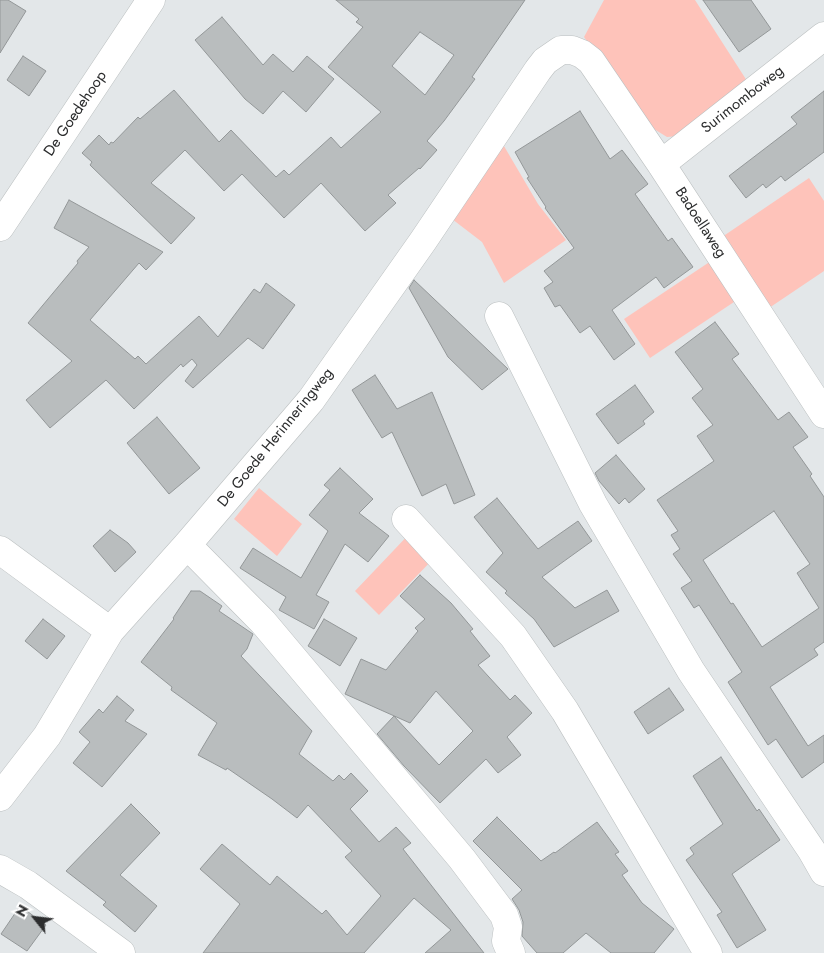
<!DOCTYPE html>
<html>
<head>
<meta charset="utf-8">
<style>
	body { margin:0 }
	#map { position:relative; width:824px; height:953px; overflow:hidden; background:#e3e7e9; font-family:Jost,sans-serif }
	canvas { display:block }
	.north { position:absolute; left:10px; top:893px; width:50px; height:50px; -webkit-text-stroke:4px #fff; paint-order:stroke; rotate:299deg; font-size:14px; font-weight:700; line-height:20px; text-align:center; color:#2c2d2e }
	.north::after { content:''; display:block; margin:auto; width:18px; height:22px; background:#2c2d2e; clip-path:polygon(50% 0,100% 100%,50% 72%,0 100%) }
</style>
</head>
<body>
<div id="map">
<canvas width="824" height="953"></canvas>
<div class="north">N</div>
</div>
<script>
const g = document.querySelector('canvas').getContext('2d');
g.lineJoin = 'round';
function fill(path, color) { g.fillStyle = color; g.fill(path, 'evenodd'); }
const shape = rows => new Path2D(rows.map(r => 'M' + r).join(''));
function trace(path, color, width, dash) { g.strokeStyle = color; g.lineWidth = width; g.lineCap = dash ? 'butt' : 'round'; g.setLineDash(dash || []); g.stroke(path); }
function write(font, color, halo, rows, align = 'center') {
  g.font = font + ' Jost,sans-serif'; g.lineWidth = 4.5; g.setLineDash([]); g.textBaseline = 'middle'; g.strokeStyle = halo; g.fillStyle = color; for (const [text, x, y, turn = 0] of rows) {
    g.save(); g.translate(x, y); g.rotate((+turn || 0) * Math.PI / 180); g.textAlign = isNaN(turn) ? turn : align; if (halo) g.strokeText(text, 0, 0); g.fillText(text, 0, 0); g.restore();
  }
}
fill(shape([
	[604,0,695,0,749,84,678,136,667,137,654,129,644,119,584,37],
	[501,141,538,204,566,240,504,283,482,242,452,219],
	[809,178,824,201,824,271,769,308,722,237],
	[714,259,740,298,650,358,624,319],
	[259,488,302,524,277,556,234,519],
	[413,530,435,557,379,615,355,591]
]), '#fec3ba');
const building = shape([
	[0,0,8,0,26,11,0,53,0,0],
	[336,0,525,0,472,77,475,79,444,121,427,141,437,150,420,169,419,168,388,195,396,203,365,231,321,183,284,218,242,174,224,191,185,150,151,183,195,218,171,244,90,165,92,162,82,153,99,135,109,145,111,142,113,143,138,117,140,119,174,90,219,142,231,130,276,177,284,170,289,175,331,137,341,148,381,112,328,67,363,27,356,22,359,19,336,0],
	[420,32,454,55,425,95,392,66,420,32],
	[703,0,751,0,771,29,739,52,703,0],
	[222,17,263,65,273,54,293,72,307,56,334,79,306,112,283,91,263,114,245,99,195,40,222,17],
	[23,56,46,71,29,96,7,80,23,56],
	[824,91,824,152,785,181,781,176,766,188,763,184,746,198,729,176,797,124,791,117,824,91],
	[580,111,610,159,622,150,648,184,635,194,668,241,672,238,693,267,664,288,656,277,612,310,635,344,614,360,590,326,580,333,560,305,555,307,544,288,553,282,544,271,574,248,545,208,546,207,527,178,529,177,515,152,580,111],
	[69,200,163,252,146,270,139,263,90,320,135,359,138,356,146,364,199,316,218,337,254,289,260,293,266,283,295,305,263,349,248,338,193,388,185,381,197,365,192,359,183,367,181,364,134,409,106,380,50,428,26,400,72,361,28,323,78,263,77,261,89,247,54,228,69,200],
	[414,280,508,369,482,390,448,357,409,288,414,280],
	[715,322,739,354,732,359,778,420,789,412,808,437,793,447,812,474,810,476,824,497,824,642,814,649,818,655,770,687,808,746,824,735,824,762,802,778,776,739,768,745,728,682,742,672,699,605,694,608,681,588,692,581,673,554,680,549,671,535,678,531,657,500,714,461,697,436,713,425,692,398,703,389,675,352,715,322],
	[774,511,810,564,797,573,819,608,762,647,733,603,731,604,703,560,774,511],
	[375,375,397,409,432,392,475,495,454,504,446,484,422,496,392,432,382,438,352,390,375,375],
	[635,385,654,412,643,421,645,424,618,444,596,414,635,385],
	[157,417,200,468,169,494,127,443,157,417],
	[616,455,645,489,629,503,625,498,619,504,599,481,595,473,616,455],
	[340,468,373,499,359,513,389,536,368,562,345,544,316,595,329,602,314,629,279,610,286,597,240,568,253,548,301,578,328,531,309,515,330,490,324,485,340,468],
	[497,498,538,549,578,521,592,541,542,577,575,608,607,590,619,611,554,647,534,619,505,593,507,591,486,572,503,553,474,517,497,498],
	[110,530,128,543,136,552,115,572,93,546,110,530],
	[420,575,451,603,473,629,470,631,490,656,478,665,510,700,515,695,532,713,507,737,521,755,498,773,486,759,440,803,404,766,377,734,394,716,439,765,473,731,436,691,410,723,345,694,361,659,386,670,418,631,415,628,425,619,400,596,420,575],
	[191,591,200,591,222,606,219,611,253,634,247,649,241,656,312,731,299,754,333,781,339,775,344,780,351,773,368,791,350,809,379,842,396,827,411,843,403,849,484,953,425,953,451,930,414,898,364,953,203,953,240,904,200,869,222,844,270,885,277,876,322,914,326,910,347,935,381,896,345,857,352,851,308,805,297,818,272,799,227,768,226,770,198,755,217,723,171,690,172,687,141,662,174,619,173,618,191,591],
	[43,619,65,636,47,659,25,641,43,619],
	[324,619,357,638,340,666,308,646,324,619],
	[669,688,684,710,648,734,634,712,669,688],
	[117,696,134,710,125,721,147,734,102,787,73,763,90,742,79,732,99,709,103,713,117,696],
	[721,757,757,811,759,809,780,840,732,874,766,930,737,948,717,915,722,912,686,860,694,854,690,848,723,824,693,776,721,757],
	[131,804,160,833,120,875,157,906,135,932,103,905,106,902,66,871,131,804],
	[497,817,541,861,554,852,555,853,597,822,619,852,615,854,628,871,622,875,642,903,674,929,654,953,611,953,586,933,563,953,537,953,522,936,523,922,519,910,512,899,522,890,473,841,497,817],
	[20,906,46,925,27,951,1,934,20,906]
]);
fill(building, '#b9bdbe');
trace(building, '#939798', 1);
const minor = shape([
	[661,164,824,36],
	[0,227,151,0],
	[499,316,593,504,691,671,812,851,824,872],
	[406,519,513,636,565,711,708,953],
	[187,545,263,622,462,859,504,915,508,927,506,941,511,953],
	[0,550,110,631],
	[0,797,47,736,110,631,187,545,311,400,423,241,538,70,545,61,561,50,572,50,582,54,591,61,661,164,824,414],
	[0,869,28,885,121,953]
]);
trace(minor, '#bcc0c1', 29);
trace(minor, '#fff', 28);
write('15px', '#2c2d2e', '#fff', [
	["Surimomboweg",743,100,-38],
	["De Goedehoop",76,114,-56],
	["Badoellaweg",700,223,57],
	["De Goede Herinneringweg",276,438,-51]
]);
</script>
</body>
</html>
